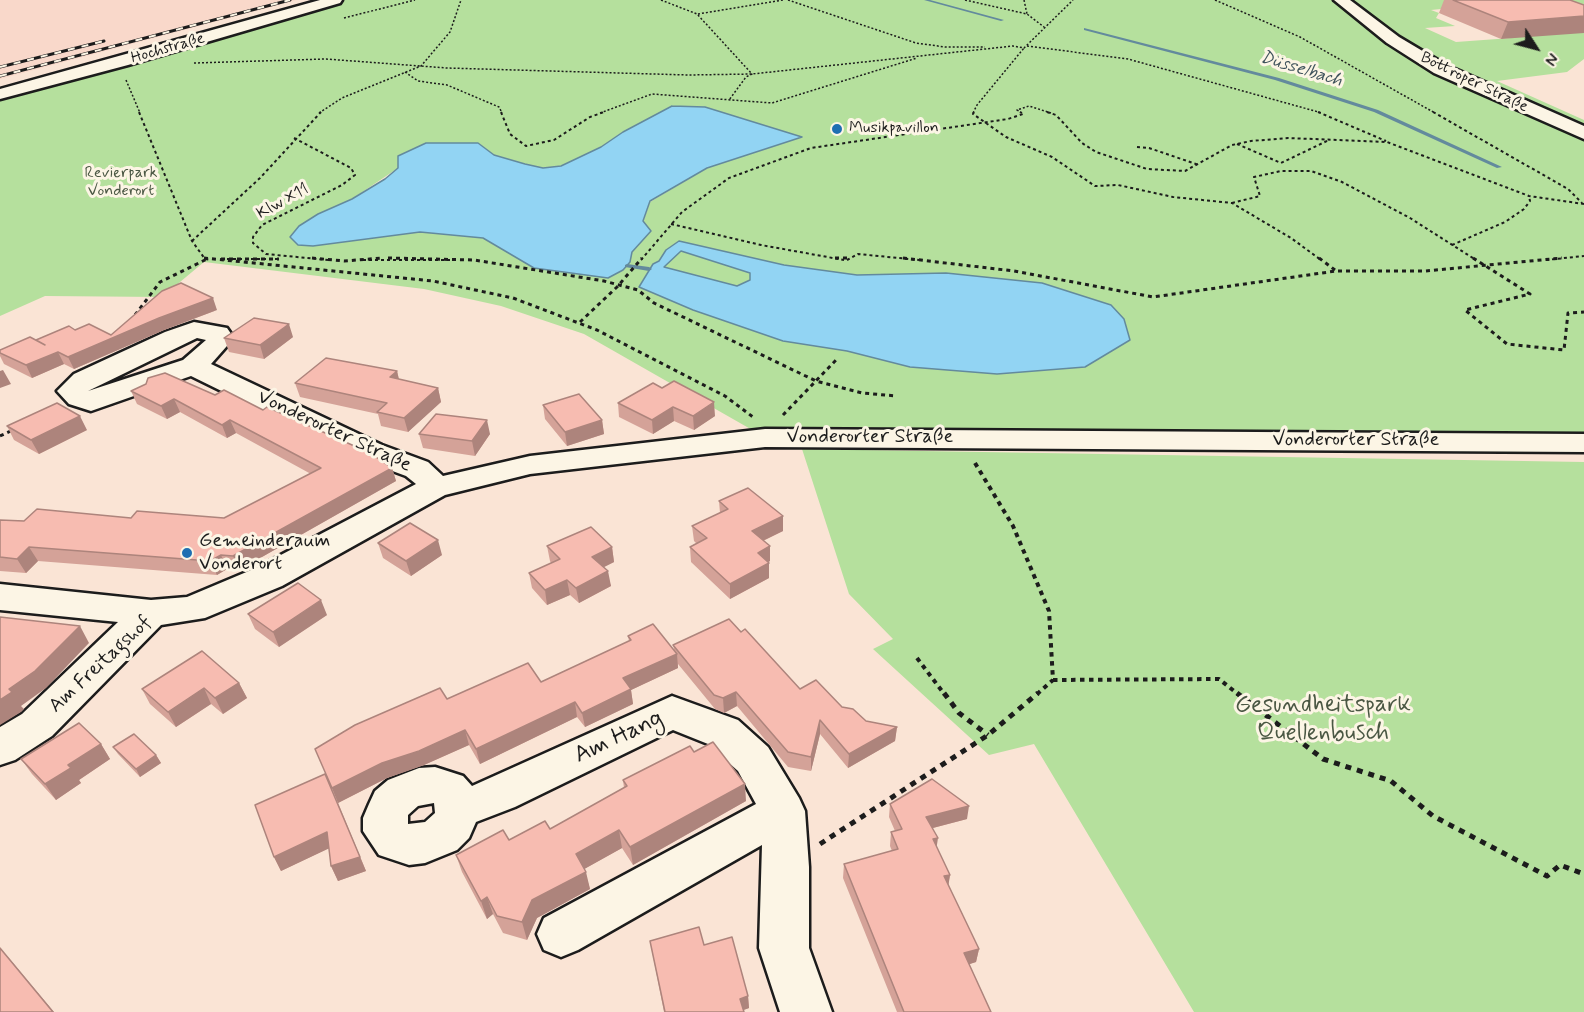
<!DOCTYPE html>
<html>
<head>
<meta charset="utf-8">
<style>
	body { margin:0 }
	#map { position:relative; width:1584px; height:1012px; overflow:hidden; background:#fae4d5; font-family:Mynerve,sans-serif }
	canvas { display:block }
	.north { position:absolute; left:1506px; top:18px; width:60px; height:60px; -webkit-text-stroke:4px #fcf5e5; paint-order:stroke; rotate:126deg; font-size:16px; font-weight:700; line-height:24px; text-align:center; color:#1c1c1c }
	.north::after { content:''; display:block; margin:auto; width:21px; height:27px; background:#1c1c1c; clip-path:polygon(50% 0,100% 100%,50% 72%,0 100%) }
</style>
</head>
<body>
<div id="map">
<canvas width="1584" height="1012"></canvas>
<div class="north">N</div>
</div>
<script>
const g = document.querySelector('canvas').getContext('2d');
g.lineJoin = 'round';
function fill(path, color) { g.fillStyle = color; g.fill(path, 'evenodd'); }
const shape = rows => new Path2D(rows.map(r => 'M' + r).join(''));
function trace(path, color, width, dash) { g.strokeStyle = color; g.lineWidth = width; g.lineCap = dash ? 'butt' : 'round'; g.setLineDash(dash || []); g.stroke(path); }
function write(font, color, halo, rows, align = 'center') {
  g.font = font + ' Mynerve,sans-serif'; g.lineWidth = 6; g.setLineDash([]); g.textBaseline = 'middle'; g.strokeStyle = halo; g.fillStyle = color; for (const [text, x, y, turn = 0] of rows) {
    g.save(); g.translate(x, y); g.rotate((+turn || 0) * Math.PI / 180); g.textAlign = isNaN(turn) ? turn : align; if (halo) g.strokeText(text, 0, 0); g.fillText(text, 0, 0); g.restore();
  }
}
fill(shape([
	[0,0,297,0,0,79]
]), '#f9d8ca');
fill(shape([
	[341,0,1584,0,1584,59,1567,72,1497,81,1584,120,1584,433,754,431,584,334,501,306,424,289,204,262,162,297,45,296,0,316,0,98],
	[1441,9,1511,38,1456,42,1425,28,1455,26,1436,18,1439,13,1431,10],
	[672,106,705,107,800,137,707,168,650,202,643,222,651,231,632,252,630,262,623,270,608,277,534,268,483,238,420,232,313,246,290,237,299,226,352,199,398,168,478,143,494,155,525,164,543,168,561,166,601,147,623,132],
	[802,449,1584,462,1584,1012,1194,1012,1034,744,989,755,873,649,893,639,849,594]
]), '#b5e09d');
const water = shape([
	[672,106,705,107,802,137,707,168,650,201,643,221,651,231,632,252,630,262,623,270,608,278,534,268,483,238,420,232,313,246,298,245,290,237,299,226,318,214,352,199,385,179,398,168,398,156,426,143,478,143,494,155,525,164,543,168,561,166,601,147,623,132,672,106],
	[679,241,784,265,857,275,946,273,1042,283,1111,305,1124,319,1130,340,1085,367,997,374,910,367,847,351,783,341,693,310,639,287,653,264,659,261,666,250,679,241],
	[681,251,750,273,750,280,737,286,664,267,681,251]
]);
fill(water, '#92d4f3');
trace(water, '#638a9d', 1.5);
fill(shape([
	[924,0,930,0,1004,20,1001,21,924,0],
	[1084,28,1279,78,1378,110,1502,167,1497,168,1374,112,1275,80,1084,30,1084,28],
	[627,264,649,267,652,269,649,271,625,267,625,265,627,264]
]), '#638a9d');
const minor = shape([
	[320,0,342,0,340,3,128,65,0,99,0,89,320,0],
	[194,322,227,328,234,338,211,364,382,445,428,462,443,476,530,456,765,429,1584,434,1584,452,765,447,530,474,445,495,282,586,205,618,161,625,52,736,15,760,0,765,0,727,22,714,118,622,0,610,0,584,151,600,187,597,256,568,416,484,406,476,360,459,191,376,91,411,69,404,57,391,74,374,165,332,194,322],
	[197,338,206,340,183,360,88,391,197,338],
	[672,696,738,720,768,747,799,798,805,811,809,867,809,948,832,1012,780,1012,759,948,762,845,578,950,561,957,544,950,537,934,544,918,756,804,738,771,708,744,673,730,515,807,476,822,469,838,457,850,425,863,409,865,379,855,363,831,363,818,369,804,375,791,388,780,419,768,435,767,463,776,472,786,672,696],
	[434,803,435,813,425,822,408,824,408,815,418,806,434,803]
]);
const secondary = shape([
	[1334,0,1350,0,1399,37,1446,65,1584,126,1584,139,1434,73,1387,43,1334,0]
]);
trace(minor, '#1c1c1c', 5);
trace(secondary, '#1c1c1c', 5);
trace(shape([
	[661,0,697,14,752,74,746,77,729,100],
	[788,0,916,43,945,47,985,47],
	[965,0,1027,14,1044,27],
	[1024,0,1027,14],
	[1215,0,1300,37,1435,113],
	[698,14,783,0],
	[344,18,415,0],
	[1027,46,1128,59,1322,113],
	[194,63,326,59,447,68,688,75,752,74,1013,46,1024,48,1073,0],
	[405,72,418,81,447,85,499,107,502,113],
	[126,80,140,113],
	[319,113,342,98,421,66,450,32,461,0],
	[600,113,652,94,772,103,917,58],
	[973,113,977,105,1024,48],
	[1022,113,1017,110,1029,106,1051,113]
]), '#1c1c1c', 1.5, [2, 2]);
trace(shape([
	[139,112,192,241,205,259,211,260],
	[501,112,510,134,526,146,554,140,590,117,604,112],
	[974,112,973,114,1006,137,1052,157,1095,186,1118,185,1173,197,1232,203,1291,238,1321,260],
	[1047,112,1056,115,1082,143,1096,152,1147,169,1185,171,1232,145,1251,141,1288,138,1387,142,1529,196,1584,204],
	[1318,112,1386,141],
	[1433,112,1568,189,1582,203],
	[294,138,351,168,355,175,342,185,262,225,253,237,253,243,266,254,328,260],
	[1237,144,1281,163,1329,140],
	[1137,147,1149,148,1199,165],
	[1232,203,1260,196,1254,177,1281,171,1311,171,1342,182,1410,218,1476,260],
	[671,224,761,245,844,260],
	[192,241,260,178,321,112],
	[1452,245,1505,222,1524,209,1530,201,1529,196],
	[221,259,279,259],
	[363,260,456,260],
	[641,260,682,212,729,178,811,148,1008,119,1023,114,1020,112],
	[847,260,858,254,919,260],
	[1546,260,1584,256]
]), '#1c1c1c', 2, [3, 3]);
trace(shape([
	[204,258,433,281,513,298,597,330,725,396,753,417],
	[312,258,344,261,383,258],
	[388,258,474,260,604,281,638,290,654,303,816,381,862,393,897,396],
	[835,258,850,258],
	[903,258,1014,271,1153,297,1336,271,1425,271,1562,258],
	[1319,258,1335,270],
	[1473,258,1530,294,1465,310,1507,344,1564,350,1568,313,1584,312],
	[221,259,279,259],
	[135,315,160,282,207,259],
	[580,322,617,287,642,258],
	[783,415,838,358],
	[0,436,13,430]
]), '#1c1c1c', 3, [4, 4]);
trace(shape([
	[975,463,1013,526,1049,611,1053,680,1036,695],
	[917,658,945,695],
	[1053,680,1219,679,1239,695]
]), '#1c1c1c', 4, [4.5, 4.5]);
trace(shape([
	[944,693,959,713,988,735],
	[1237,693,1323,759,1391,781,1433,816,1547,876,1560,865,1584,874],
	[820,844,988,735,1038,693]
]), '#1c1c1c', 5, [6, 6]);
fill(minor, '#fcf5e5');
fill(secondary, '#fcf5e5');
const rail = shape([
	[0,67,104,41],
	[0,76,290,0]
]);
trace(rail, '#1c1c1c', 3);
trace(rail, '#fcf5e5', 2, [7]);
fill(shape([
	[1444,0,1570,0,1501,39,1439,13],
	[217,310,164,330,74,369,64,364,32,378,4,364,0,356,0,350,36,340,111,335],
	[293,337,264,359,229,352,224,338],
	[397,371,399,379,438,388,441,402,408,432,381,426,378,414,300,397,295,383],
	[653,383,715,416,694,430,674,421,653,434,619,417,618,403],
	[131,391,215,395,263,410,392,468,396,481,239,570,227,569,217,575,38,561,26,573,0,571,0,520,24,521,131,518,224,518,311,474,236,433,227,438,180,412,167,419,137,404],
	[543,405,602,420,604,434,567,446,545,419],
	[7,426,87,430,39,454,14,440],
	[419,434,490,434,475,456,423,448],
	[719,501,783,531,763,541,770,546,770,561,768,562,769,578,730,599,691,562,690,547,697,544,694,541,692,526,720,513],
	[378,543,442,555,411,576,383,558],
	[547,546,612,547,614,562,604,567,611,586,579,603,570,595,547,605,532,588,529,573,551,563,550,561],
	[248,614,327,615,279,647,255,629],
	[741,632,800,689,842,707,866,721,897,727,895,741,848,768,820,734,811,771,788,767,737,706,724,713,715,709,678,664,678,668,631,690,633,704,585,727,577,717,480,764,469,745,424,765,387,778,338,803,330,783,366,871,338,881,331,866,329,848,281,871,274,857,325,774,447,699,541,682,629,641,628,636,674,649,673,645],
	[239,683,247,698,223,714,211,704,176,727,150,704,142,689],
	[101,744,110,759,79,780,81,783,56,800,32,774,21,759],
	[113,747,156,755,161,763,140,777,118,754],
	[694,752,746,801,633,865,622,848,584,869,590,889,537,918,527,940,503,933,493,914,487,919,462,872,456,855,550,829,624,788,623,780],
	[890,804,967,819,933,828,936,846,950,875,948,885,979,949,976,962,969,964,991,1012,897,1012,843,878,844,864,892,851,890,846,891,832,895,831,889,817],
	[650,941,704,945,748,996,749,1008,743,1010,744,1012,664,1012]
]), '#d4a298');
fill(shape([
	[1584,16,1584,33,1501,39,1508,22],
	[213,298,217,310,164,330,74,369,68,357,159,318],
	[289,324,293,337,264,359,260,345],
	[58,352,64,364,32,378,26,365],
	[3,370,11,384,0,388,0,371],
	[397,371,400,385,390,377],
	[438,388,441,402,408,432,404,418],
	[174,399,180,412,167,419,161,406],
	[714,402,715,416,694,430,693,416],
	[673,407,674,421,653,434,652,420],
	[80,416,87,430,39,454,31,440],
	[230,420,236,433,227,438,222,425],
	[487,420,490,434,475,456,472,441],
	[602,420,604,434,567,446,565,432],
	[392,468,396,481,239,570,233,556],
	[783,516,783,531,752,546,752,531],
	[438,540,442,555,411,576,406,561],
	[770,546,770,561,758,568,758,553],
	[29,547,38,561,26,573,17,559],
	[612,547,614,562,594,572,592,557],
	[221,555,227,569,217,575,210,561],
	[769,563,769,578,730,599,730,584],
	[608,571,611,586,579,603,576,588],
	[567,580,570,595,547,605,545,590],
	[321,600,327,615,279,647,273,632],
	[80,626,89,643,46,688,21,706,24,709,21,712,0,725,0,700,9,689],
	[677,654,678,668,631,690,633,704,585,727,582,713,623,678],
	[239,683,247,698,223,714,215,698],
	[204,688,211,704,176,727,168,712],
	[736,692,737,706,724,713,723,698],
	[575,702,577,717,480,764,476,749],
	[820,720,820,734,811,771,811,757],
	[897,727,895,741,848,768,849,754],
	[465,730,469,745,424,765,387,778,338,803,332,788,382,763],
	[101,744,110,759,79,780,81,783,56,800,45,784,68,765],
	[156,755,161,763,140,777,136,769],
	[325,774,366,871,338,881,331,866],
	[745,784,746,801,633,865,630,847],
	[969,806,967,819,925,830,926,817],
	[619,830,622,848,579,872,576,854],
	[327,832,334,846,281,871,274,857],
	[938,838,936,851,933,839],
	[586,872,590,889,537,918,527,940,522,922,532,900],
	[950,875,948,888,944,876],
	[487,897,493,914,487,919,481,901],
	[0,948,13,963,54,1012,53,1012],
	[979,949,976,962,961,967,964,953],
	[748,996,749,1008,741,1011,740,999]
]), '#ad847c');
const building = shape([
	[1453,0,1570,0,1584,5,1584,16,1508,22,1453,0],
	[181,283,213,298,159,318,68,357,58,352,26,365,0,353,0,350,30,337,45,345,36,340,69,326,75,330,89,324,111,335,162,291,181,283],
	[254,318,289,324,260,345,224,338,254,318],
	[326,358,397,371,390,377,438,388,404,418,377,412,387,403,295,383,326,358],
	[165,373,215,395,224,390,263,410,267,407,370,453,392,468,233,556,221,555,210,561,29,547,17,559,0,557,0,520,24,521,37,509,131,518,137,511,224,518,321,468,230,420,222,425,174,399,161,406,131,391,146,384,148,378,165,373],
	[674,381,714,402,693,416,673,407,652,420,618,403,653,383,662,388,674,381],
	[579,394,602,420,565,432,543,405,579,394],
	[57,403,80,416,31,440,7,426,57,403],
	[436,414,487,420,472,441,419,434,436,414],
	[748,488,783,516,752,531,770,546,758,553,769,563,730,584,690,547,707,538,692,526,728,509,719,501,748,488],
	[410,523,438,540,406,561,378,543,410,523],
	[591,527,612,547,592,557,608,571,576,588,567,580,545,590,529,573,560,559,547,546,591,527],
	[298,583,321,600,273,632,248,614,298,583],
	[0,617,80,626,35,671,9,689,12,692,0,700,0,617],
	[729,619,741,632,745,629,800,689,816,680,842,707,853,709,866,721,897,727,849,754,820,720,811,757,788,752,736,692,723,698,714,695,673,645,729,619],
	[653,624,677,654,623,678,631,689,582,713,575,702,476,749,465,730,419,751,382,763,332,788,315,749,355,725,440,688,447,699,528,663,541,682,631,640,628,636,653,624],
	[202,651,239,683,215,698,204,688,168,712,142,689,202,651],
	[79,723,101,744,68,765,71,768,45,784,21,759,79,723],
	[134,734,156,755,136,769,113,747,134,734],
	[713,742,745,784,630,847,619,830,576,854,586,872,532,900,522,922,497,916,487,897,481,901,456,855,503,830,509,840,545,821,550,829,627,786,623,780,690,746,694,752,713,742],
	[325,774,360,857,331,866,327,832,274,857,255,805,325,774],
	[932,779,969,806,926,817,938,838,933,839,950,875,944,876,979,949,964,953,991,1012,904,1012,844,864,898,849,891,832,902,829,890,804,932,779],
	[699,927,704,945,732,937,748,996,740,999,744,1012,665,1012,650,941,699,927],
	[0,948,53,1012,0,1012,0,948]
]);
fill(building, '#f7bcb1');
trace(building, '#ad847c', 1.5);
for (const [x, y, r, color] of [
	[837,129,6,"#1f6fb2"],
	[187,553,6,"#1f6fb2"]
]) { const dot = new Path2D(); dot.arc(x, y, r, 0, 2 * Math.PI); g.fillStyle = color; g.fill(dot); trace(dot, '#fcf5e5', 2); }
write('16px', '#1c1c1c', '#fcf5e5', [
	["Hochstraße",168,49,-16],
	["Bottroper Straße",1474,83,26],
	["Klw X11",283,202,-29]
]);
write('16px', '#1c1c1c', '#fcf5e5', [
	["Musikpavillon",849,129]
], 'left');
write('16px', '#4a5743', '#fcf5e5', [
	["Revierpark",121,174],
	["Vonderort",121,192]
]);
write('italic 18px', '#3f535c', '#fcf5e5', [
	["Düsselbach",1301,70,17]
]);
write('20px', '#1c1c1c', '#fcf5e5', [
	["Vonderorter Straße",334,432,25],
	["Vonderorter Straße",870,438],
	["Vonderorter Straße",1356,441],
	["Am Freitagshof",101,665,-43]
]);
write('20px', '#1c1c1c', '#fcf5e5', [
	["Gemeinderaum",199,542],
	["Vonderort",199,565]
], 'left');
write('24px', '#4a5743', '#fcf5e5', [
	["Gesundheitspark",1323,706],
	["Quellenbusch",1323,734]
]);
write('24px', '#1c1c1c', '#fcf5e5', [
	["Am Hang",619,738,-25]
]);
</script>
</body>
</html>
